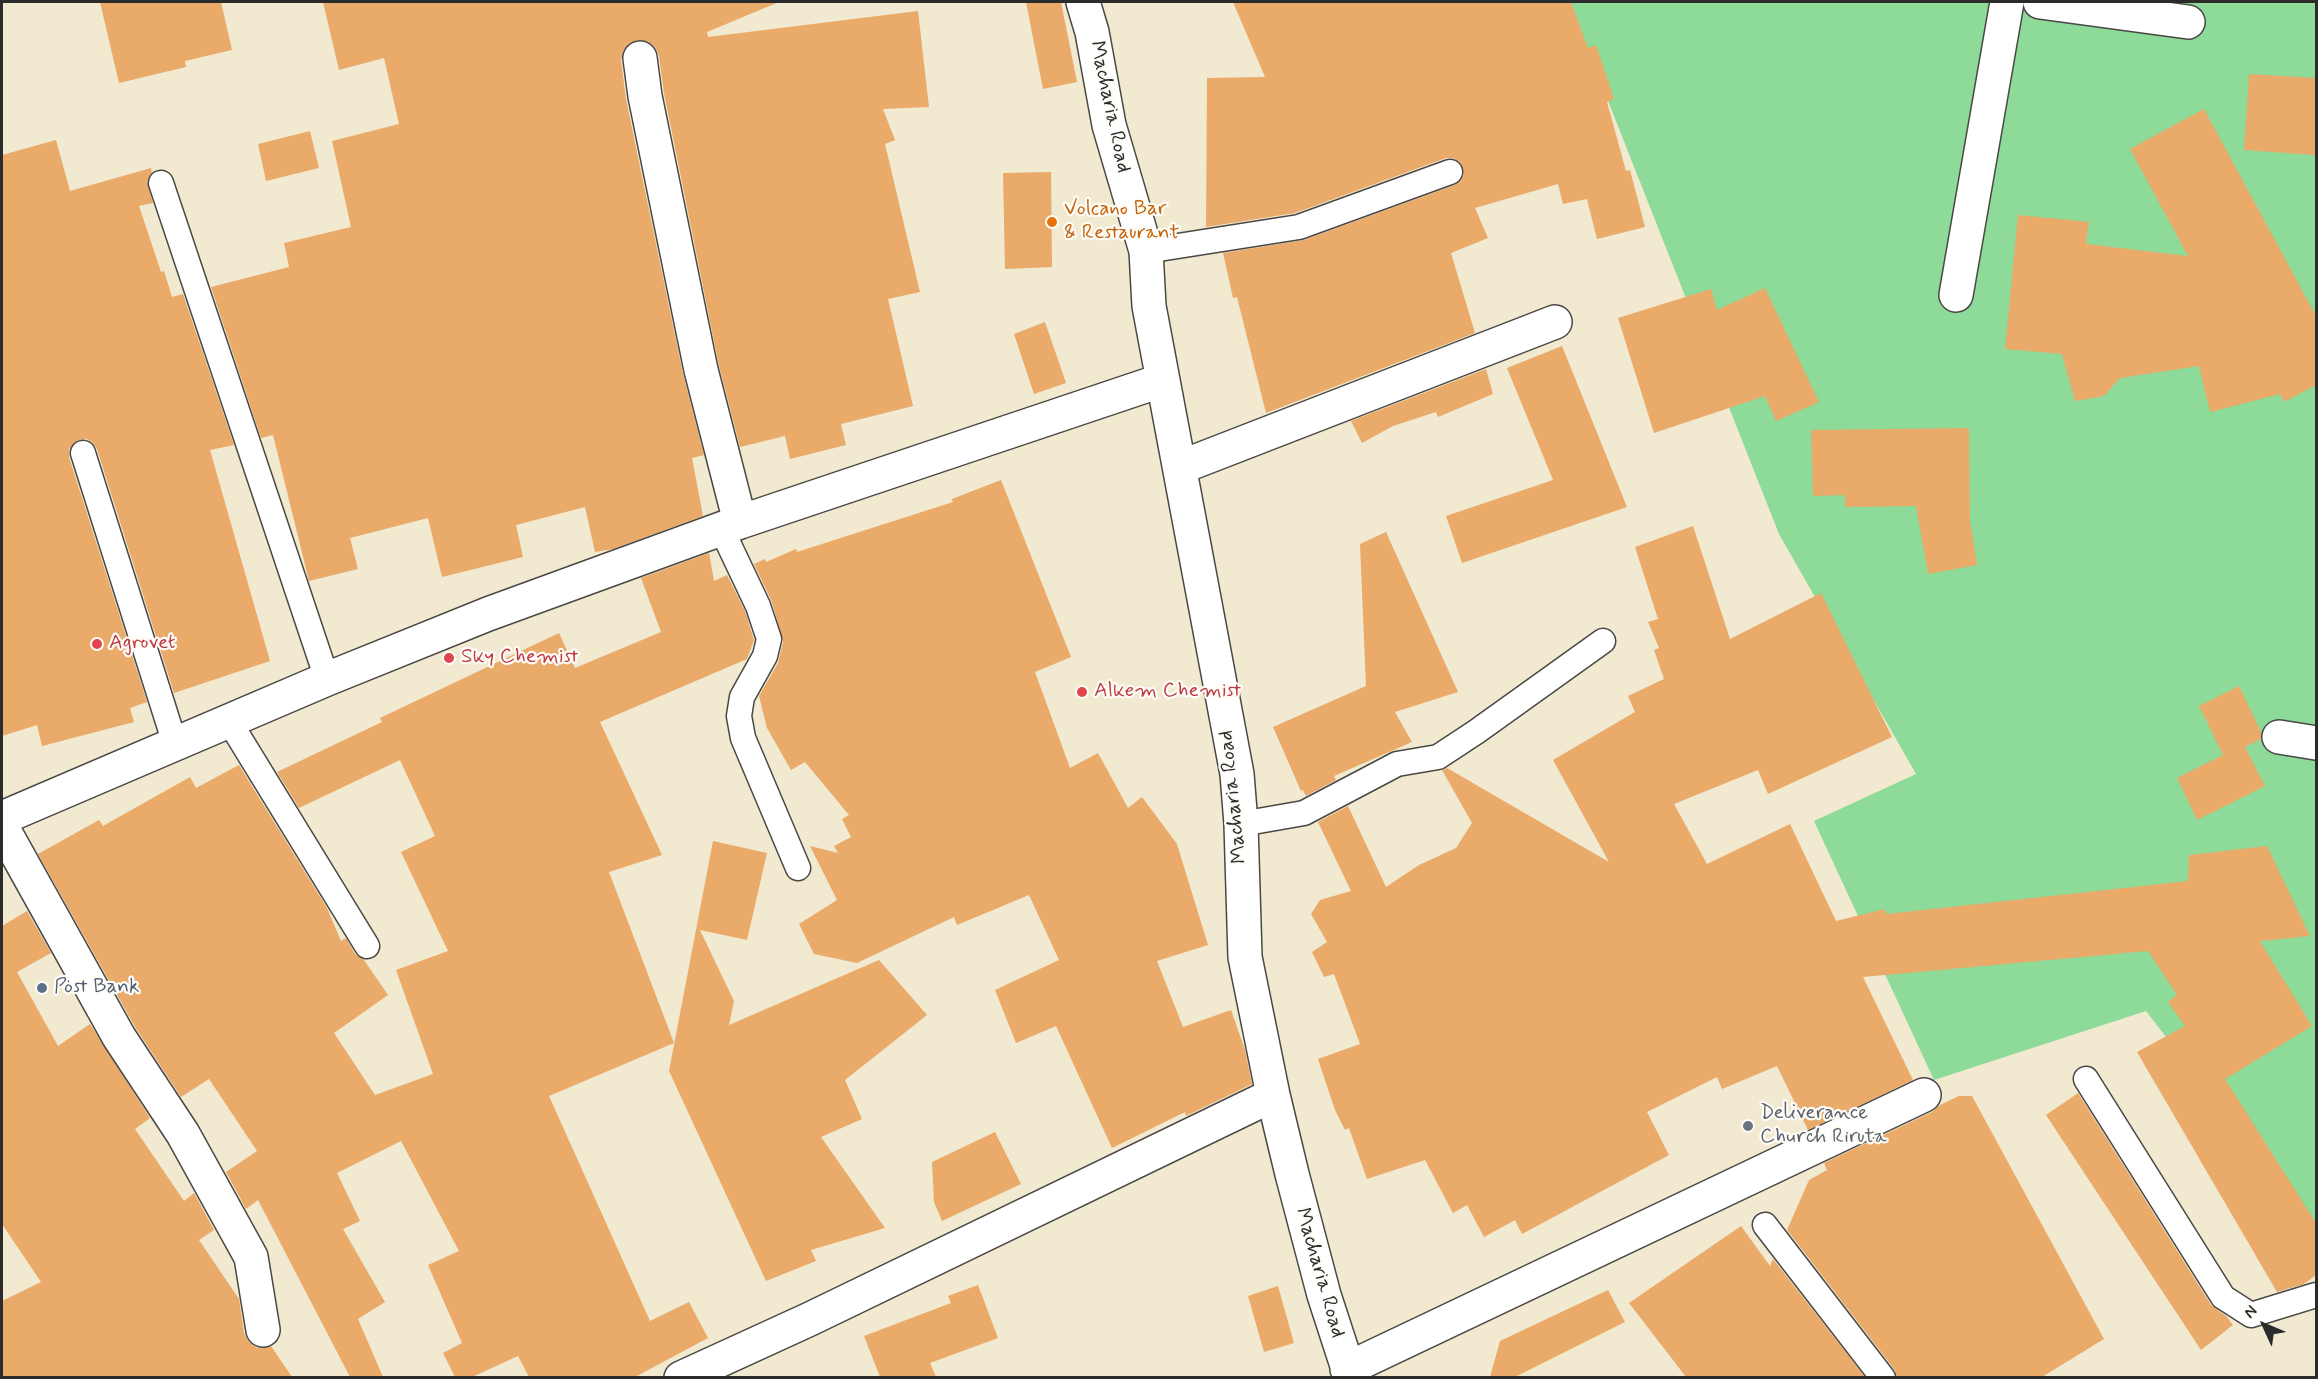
<!DOCTYPE html>
<html>
<head>
<meta charset="utf-8">
<style>
	body { margin:0 }
	#map { position:relative; width:2318px; height:1379px; overflow:hidden; background:#f1e9d0; font-family:Mynerve,sans-serif }
	canvas { display:block }
	.frame { position:absolute; inset:0; border:3px solid #2b2b2b; pointer-events:none }
	.north { position:absolute; left:2234px; top:1295px; width:60px; height:60px; -webkit-text-stroke:4px #fdfcf7; paint-order:stroke; rotate:314deg; font-size:16px; font-weight:700; line-height:24px; text-align:center; color:#2b2b2b }
	.north::after { content:''; display:block; margin:auto; width:21px; height:27px; background:#2b2b2b; clip-path:polygon(50% 0,100% 100%,50% 72%,0 100%) }
</style>
</head>
<body>
<div id="map">
<canvas width="2318" height="1379"></canvas>
<div class="frame"></div>
<div class="north">N</div>
</div>
<script>
const g = document.querySelector('canvas').getContext('2d');
g.lineJoin = 'round';
function fill(path, color) { g.fillStyle = color; g.fill(path, 'evenodd'); }
const shape = rows => new Path2D(rows.map(r => 'M' + r).join(''));
function trace(path, color, width, dash) { g.strokeStyle = color; g.lineWidth = width; g.lineCap = dash ? 'butt' : 'round'; g.setLineDash(dash || []); g.stroke(path); }
function write(font, color, halo, rows, align = 'center') {
  g.font = font + ' Mynerve,sans-serif'; g.lineWidth = 4.5; g.setLineDash([]); g.textBaseline = 'middle'; g.strokeStyle = halo; g.fillStyle = color; for (const [text, x, y, turn = 0] of rows) {
    g.save(); g.translate(x, y); g.rotate((+turn || 0) * Math.PI / 180); g.textAlign = isNaN(turn) ? turn : align; if (halo) g.strokeText(text, 0, 0); g.fillText(text, 0, 0); g.restore();
  }
}
fill(shape([
	[1569,2,2316,2,2316,1231,2146,1011,1934,1080,1814,821,1916,774,1779,534]
]), '#8dda99');
fill(shape([
	[100,2,221,2,232,50,185,61,186,67,119,83],
	[323,2,779,2,707,32,708,37,918,11,929,107,883,109,895,140,885,144,920,292,888,299,913,406,841,424,846,445,790,459,785,436,740,447,719,366,664,93,659,56,655,47,648,41,637,40,628,44,623,51,621,60,626,99,683,374,704,455,692,458,703,516,613,549,595,552,585,507,516,525,523,557,442,577,428,518,350,538,358,569,309,581,273,435,261,438,211,287,289,267,284,243,351,227,332,141,399,124,384,58,339,70],
	[1026,2,1061,2,1077,82,1043,89],
	[1233,2,1571,2,1588,48,1596,45,1614,99,1607,102,1626,171,1630,170,1645,227,1597,239,1587,199,1563,204,1558,184,1475,208,1488,238,1451,253,1475,333,1266,413,1237,297,1233,298,1223,253,1304,240,1455,185,1461,181,1464,174,1460,162,1453,158,1446,158,1295,213,1206,227,1207,78,1265,77],
	[2249,74,2316,78,2316,155,2244,150],
	[2204,109,2316,316,2316,385,2284,402,2280,394,2210,412,2199,366,2120,378,2104,396,2075,401,2062,354,2005,349,2018,215,2089,222,2086,244,2188,256,2130,149],
	[310,131,319,168,266,181,258,144],
	[56,140,70,191,151,168,152,173,147,181,153,203,139,206,161,272,164,271,172,297,183,294,234,445,210,450,270,661,174,693,97,449,93,443,87,439,78,440,69,449,69,457,147,702,130,708,134,722,42,746,37,725,2,736,2,155],
	[1051,172,1052,267,1005,269,1003,173],
	[1765,288,1819,402,1776,421,1765,396,1654,433,1618,318,1711,289,1717,310],
	[1045,322,1066,383,1034,394,1014,334],
	[1562,346,1627,507,1462,563,1446,516,1553,480,1507,368],
	[1486,369,1493,394,1438,417,1436,412,1393,426,1362,443,1351,421],
	[1969,428,1970,521,1977,565,1928,574,1916,506,1845,507,1845,495,1813,496,1811,430],
	[1001,480,1071,657,1035,672,1070,768,1098,753,1128,808,1142,797,1177,844,1208,945,1157,961,1183,1027,1231,1010,1245,1050,1252,1084,1186,1116,1185,1112,1112,1148,1056,1026,1016,1043,995,990,1059,960,1029,895,957,925,954,917,857,963,814,954,799,924,837,900,810,846,838,853,834,846,851,837,842,819,849,815,805,762,791,770,767,728,759,696,778,663,783,642,772,602,754,564,765,559,766,562,796,549,797,552,953,502,952,499],
	[1693,526,1730,639,1821,593,1892,737,1768,794,1758,770,1674,804,1707,864,1790,824,1836,921,1885,909,1886,914,2188,881,2189,855,2267,846,2310,936,2260,941,2312,1026,2225,1079,2316,1223,2316,1275,2304,1284,2277,1292,2137,1052,2185,1026,2168,1002,2177,995,2148,951,1863,977,1913,1080,1808,1130,1777,1066,1722,1089,1717,1077,1647,1112,1669,1155,1522,1234,1515,1220,1484,1237,1467,1205,1453,1213,1425,1160,1367,1179,1349,1128,1345,1130,1335,1110,1318,1059,1360,1044,1334,974,1324,977,1312,952,1327,942,1311,914,1320,900,1351,891,1318,822,1348,806,1386,887,1419,865,1456,848,1472,823,1442,770,1447,768,1609,862,1553,760,1635,712,1628,696,1664,679,1654,650,1659,648,1648,622,1658,619,1635,547],
	[1386,532,1458,692,1395,712,1412,742,1334,776,1336,780,1306,796,1303,790,1301,791,1273,727,1366,686,1360,544],
	[709,553,714,581,727,575,745,611,754,640,747,659,600,722,662,855,609,872,674,1043,549,1096,650,1321,689,1302,708,1338,635,1377,529,1377,518,1356,472,1377,455,1377,443,1353,462,1343,428,1265,459,1251,401,1141,337,1173,360,1221,343,1229,385,1302,358,1319,383,1377,350,1377,258,1200,246,1209,226,1172,257,1151,209,1079,181,1097,135,1027,38,854,99,820,103,826,190,777,196,788,239,765,327,908,341,941,346,938,355,954,364,960,388,995,334,1033,375,1095,433,1074,396,970,448,951,401,852,435,836,400,760,299,808,277,772,382,722,380,718,559,633,575,668,661,632,641,578],
	[2239,686,2261,732,2261,739,2245,747,2265,786,2197,820,2177,778,2223,755,2199,706],
	[713,841,767,853,747,940,700,930,734,1001,729,1025,879,960,927,1015,845,1080,862,1119,821,1137,885,1228,811,1250,816,1261,766,1281,669,1071],
	[27,911,51,953,17,972,58,1046,90,1024,150,1118,135,1129,184,1201,194,1193,214,1230,199,1240,239,1299,244,1333,248,1341,257,1348,271,1346,292,1377,2,1377,2,1301,41,1282,2,1224,2,926],
	[2078,1093,2211,1305,2226,1316,2233,1325,2201,1350,2046,1115],
	[1959,1096,1972,1096,2104,1339,2042,1377,1897,1377,1894,1369,1787,1230,1809,1180,1827,1170,1824,1163,1932,1112,1940,1105],
	[995,1132,1021,1184,942,1221,934,1202,932,1162],
	[1741,1226,1770,1266,1773,1259,1865,1377,1686,1377,1629,1303],
	[978,1285,998,1338,930,1363,936,1377,880,1377,864,1336,951,1303,948,1296],
	[1278,1286,1294,1343,1264,1352,1248,1296],
	[1608,1290,1625,1322,1515,1377,1490,1377,1500,1341]
]), '#e9aa6a');
const lane = shape([
	[161,183,327,679],
	[1146,251,1299,227,1450,172],
	[83,453,175,744],
	[721,528,758,606,769,639,765,656,742,697,739,716,743,738,798,868],
	[229,721,367,946],
	[1241,824,1304,813,1397,764,1438,757,1476,732,1603,641],
	[2086,1079,2223,1297,2251,1315,2316,1295],
	[1765,1225,1883,1378]
]);
const street = shape([
	[1083,2,1092,32,1109,125,1146,251,1149,306,1237,774,1241,824,1245,957,1273,1095,1292,1174,1324,1295,1351,1378],
	[2040,2,2188,22],
	[640,58,645,96,701,370,740,522],
	[1956,295,2007,2],
	[1181,467,1555,322],
	[2279,737,2316,743],
	[2,818,327,679,488,614,740,522,1163,380],
	[2,827,119,1037,183,1134,251,1257,263,1330],
	[1347,1369,1924,1095],
	[681,1378,810,1319,1273,1095]
]);
trace(lane, '#494844', 27);
trace(street, '#494844', 36);
trace(lane, '#fff', 24);
trace(street, '#fff', 33);
for (const [x, y, r, color] of [
	[1052,222,6,"#e8710a"],
	[97,644,6,"#e0444e"],
	[449,658,6,"#e0444e"],
	[1082,692,6,"#e0444e"],
	[42,988,6,"#5c6f8a"],
	[1748,1126,6,"#6b7280"]
]) { const dot = new Path2D(); dot.arc(x, y, r, 0, 2 * Math.PI); g.fillStyle = color; g.fill(dot); trace(dot, '#fdfcf7', 2); }
write('21px', '#2b2b2b', '#fdfcf7', [
	["Macharia Road",1109,107,78],
	["Macharia Road",1234,797,-96],
	["Macharia Road",1319,1273,74]
]);
write('21px', '#c56008', '#fdfcf7', [
	["Volcano Bar",1064,210],
	["& Restaurant",1064,234]
], 'left');
write('21px', '#be3a42', '#fdfcf7', [
	["Agrovet",109,644],
	["Sky Chemist",461,658],
	["Alkem Chemist",1094,692]
], 'left');
write('21px', '#4e5e75', '#fdfcf7', [
	["Post Bank",54,988]
], 'left');
write('21px', '#5b616d', '#fdfcf7', [
	["Deliverance",1760,1114],
	["Church Riruta",1760,1138]
], 'left');
</script>
</body>
</html>
